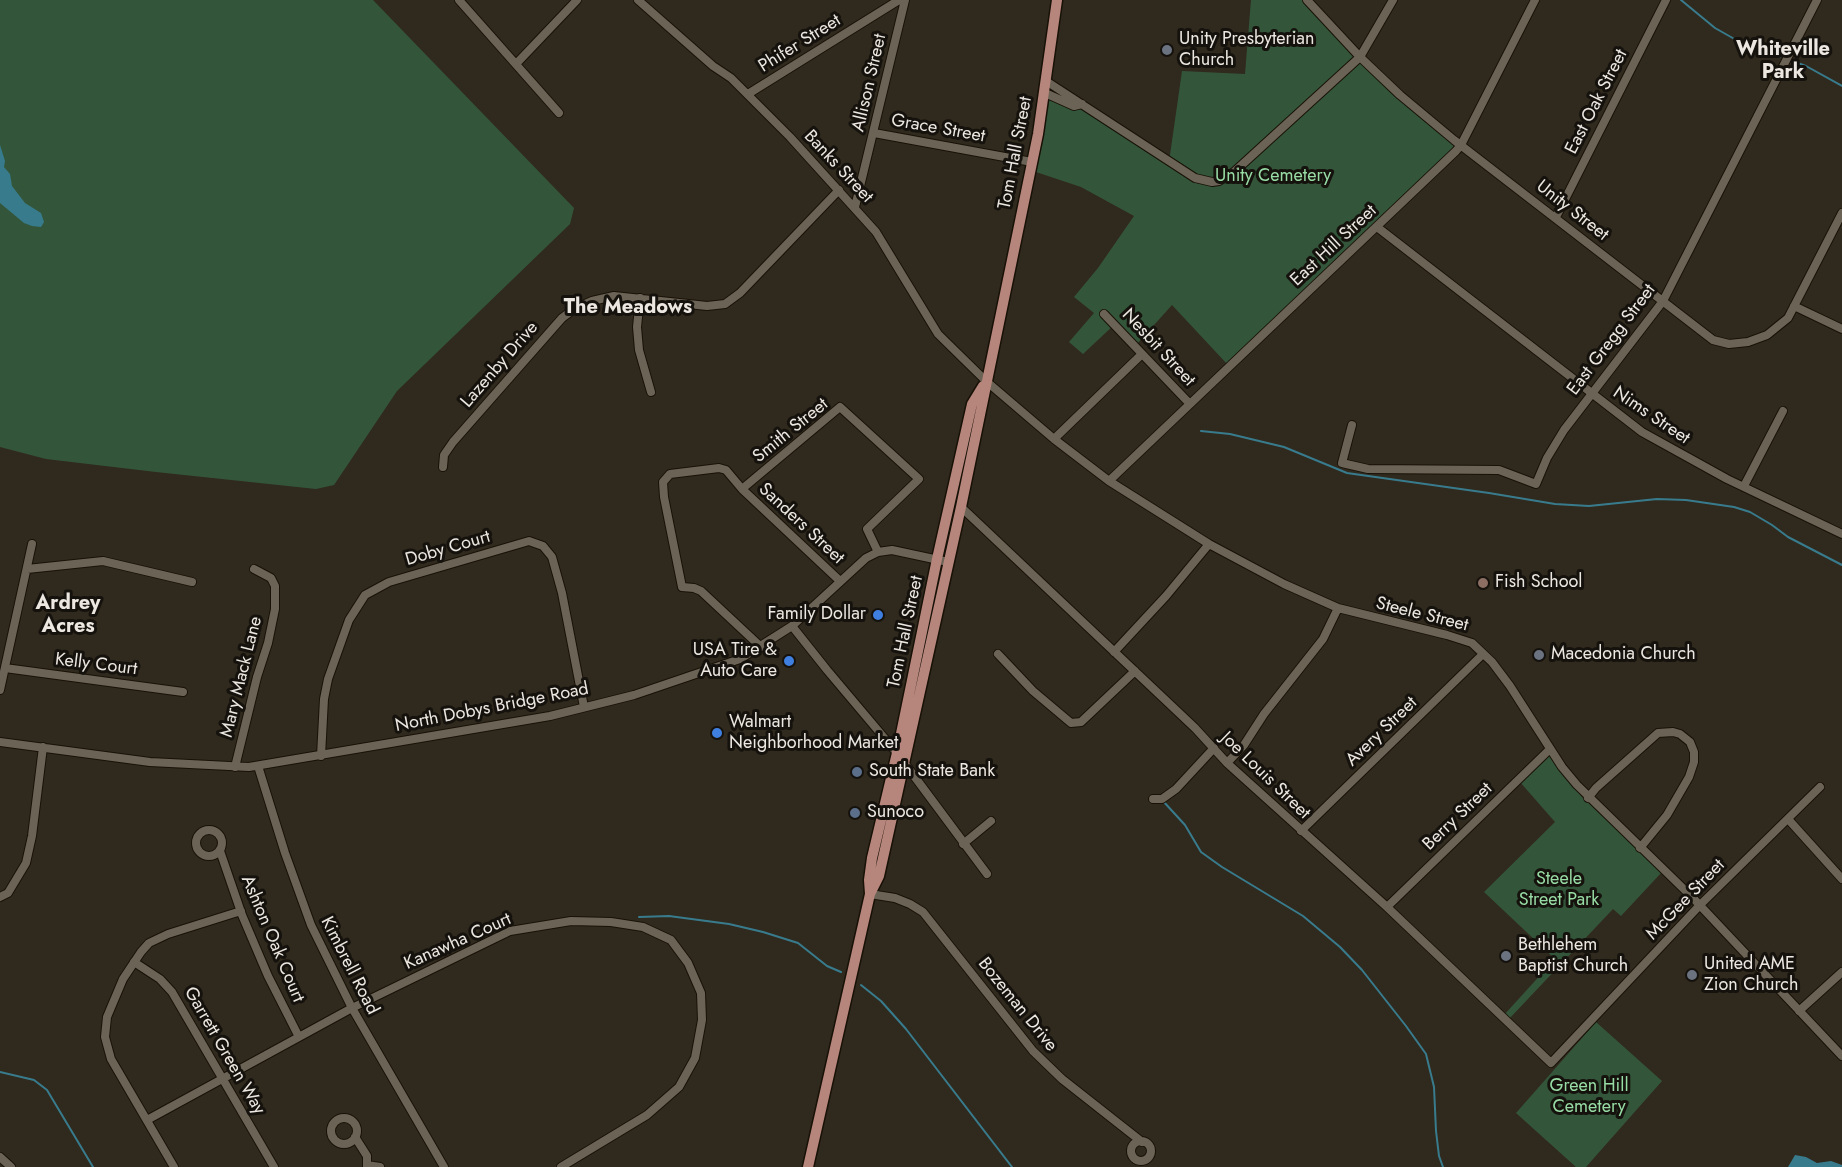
<!DOCTYPE html>
<html>
<head>
<meta charset="utf-8">
<style>
	body { margin:0 }
	canvas { display:block; background:#30291d }
</style>
</head>
<body>
<canvas width="1842" height="1167"></canvas>
<script>
const g = document.querySelector('canvas').getContext('2d');
g.lineJoin = 'round';
function fill(path, color) { g.fillStyle = color; g.fill(path, 'evenodd'); }
const shape = rows => new Path2D(rows.map(r => 'M' + r).join(''));
function trace(path, color, width, dash) { g.strokeStyle = color; g.lineWidth = width; g.lineCap = dash ? 'butt' : 'round'; g.setLineDash(dash || []); g.stroke(path); }
function write(font, color, halo, rows, align = 'center') {
  g.font = font + ' Jost,sans-serif'; g.lineWidth = 6; g.setLineDash([]); g.textBaseline = 'middle'; g.strokeStyle = halo; g.fillStyle = color; for (const [text, x, y, turn = 0] of rows) {
    g.save(); g.translate(x, y); g.rotate((+turn || 0) * Math.PI / 180); g.textAlign = isNaN(turn) ? turn : align; if (halo) g.strokeText(text, 0, 0); g.fillText(text, 0, 0); g.restore();
  }
}
fill(shape([
	[0,0,373,0,574,208,570,224,397,391,334,485,316,489,156,472,46,459,0,447],
	[1251,0,1305,0,1326,24,1459,145,1228,365,1172,305,1136,345,1115,324,1083,354,1069,342,1094,313,1074,297,1098,268,1134,216,1081,187,1033,171,1047,95,1081,106,1169,162,1182,71,1245,74],
	[1549,754,1582,797,1662,872,1621,916,1613,909,1509,1019,1504,1015,1555,959,1484,892,1555,822,1520,782],
	[1596,1022,1662,1081,1586,1167,1576,1167,1516,1113]
]), '#33563a');
fill(shape([
	[0,145,5,161,4,167,10,174,12,186,25,203,41,213,44,222,41,227,32,226,24,223,0,203],
	[1795,1155,1806,1157,1817,1163,1831,1161,1842,1165,1842,1167,1788,1167]
]), '#387b8d');
trace(shape([
	[1681,0,1715,28,1738,41,1780,57],
	[1792,61,1806,66,1842,86],
	[1201,431,1230,434,1284,447,1347,473,1489,493,1555,504,1589,506,1657,499,1686,500,1734,507,1750,512,1772,525,1788,537,1842,565],
	[1163,801,1185,825,1201,852,1222,867,1303,916,1340,947,1362,970,1406,1026,1426,1054,1434,1087,1436,1131,1439,1156,1443,1167],
	[639,917,669,916,729,924,763,932,798,943,827,966,841,972],
	[861,985,881,1001,906,1029,1012,1167],
	[0,1072,34,1080,47,1090,93,1167]
]), '#387b8d', 2);
const minor = shape([
	[459,0,559,113],
	[638,0,713,66,731,78,790,137,876,232,938,334,986,381,1054,439,1109,481,1209,544,1284,584,1338,608,1447,635,1472,643,1492,662,1510,686,1562,767,1577,785,1693,898,1842,1056],
	[1307,0,1360,57,1400,95,1454,140,1713,340,1729,344,1748,342,1767,335,1788,318,1842,213],
	[516,64,577,0],
	[1046,81,1195,178,1212,182,1219,181,1234,172,1360,57,1393,0],
	[1045,93,1074,106,1082,104],
	[748,94,899,0],
	[874,133,1032,162],
	[855,207,905,0],
	[1556,217,1666,0],
	[1377,227,1642,432,1727,479,1842,534],
	[640,298,637,327,639,350,651,392],
	[1794,306,1842,329],
	[1104,314,1189,403],
	[1352,425,1342,463,1368,469,1499,470,1536,484,1547,458,1564,430,1663,301,1817,0],
	[1054,439,1142,354],
	[443,467,444,455,453,442,562,318,574,309,592,301,614,296,707,306,725,304,740,293,839,190],
	[1109,481,1456,151,1461,145,1535,0],
	[1744,486,1783,411],
	[742,489,840,407,919,479,867,529,878,552],
	[961,507,1195,728,1227,763,1387,907,1551,1063,1700,905,1820,787],
	[27,569,103,561,192,582],
	[792,626,827,670,897,753,987,874],
	[761,647,701,591,694,588,682,587,664,497,663,482,670,474,719,468,726,470,742,489,840,581],
	[1114,652,1166,596,1209,544],
	[998,654,1033,691,1071,723,1081,722,1135,671],
	[5,668,183,692],
	[0,690,32,544],
	[0,742,150,762,249,767,550,716,634,695,740,659,792,626,866,558,878,552,892,550,948,562],
	[321,756,324,699,328,679,349,620,365,595,389,582,529,541,543,546,552,557,562,593,584,707],
	[1227,763,1244,745,1264,714,1323,639,1338,608],
	[258,766,285,853,311,925,352,1008,444,1167],
	[235,767,257,677,268,643,275,609,275,586,271,578,254,569],
	[1588,798,1596,788,1658,733,1673,732,1680,734,1690,742,1694,752,1694,762,1689,777,1667,815,1640,848],
	[1153,799,1162,799,1176,789,1214,748],
	[1788,819,1842,879],
	'196 843a13 13 0 1 1 26 0a13 13 0 1 1-26 0Z',
	[1301,831,1483,654],
	[963,844,991,821],
	[220,851,242,915,268,976,299,1037],
	[870,894,895,898,910,904,923,912,1033,1051,1062,1079,1142,1142],
	[0,897,8,893,26,863,32,836,43,747],
	[1387,907,1550,749],
	[134,962,160,979,172,992,274,1167],
	[1799,1011,1842,972],
	'331 1131a13 13 0 1 1 26 0a13 13 0 1 1-26 0Z',
	[147,1120,352,1008,510,931,571,921,611,922,643,927,671,940,688,963,701,993,702,1020,695,1058,679,1087,647,1115,561,1167],
	[355,1137,367,1156,367,1167],
	'1131 1151a10 10 0 1 1 20 0a10 10 0 1 1-20 0Z',
	[0,1157,11,1167],
	[367,1165,380,1167],
	[174,1167,111,1059,105,1037,107,1017,123,979,141,952,149,943,168,934,241,911]
]);
const major = shape([
	[870,894,869,880,872,858,897,753,937,559,972,404,983,386],
	[808,1167,870,894,879,876,961,507,1038,134,1057,0]
]);
trace(minor, '#181107', 10);
trace(major, '#181107', 13);
trace(minor, '#6b6355', 8);
trace(major, '#b6857b', 10);
for (const [x, y, r, color] of [
	[1167,50,6,"#6b7280"],
	[1483,583,6,"#8d6e63"],
	[878,615,6,"#3f7fe0"],
	[1539,655,6,"#6b7280"],
	[789,661,6,"#3f7fe0"],
	[717,733,6,"#3f7fe0"],
	[857,772,6,"#5c6f8a"],
	[855,813,6,"#5c6f8a"],
	[1506,956,6,"#6b7280"],
	[1692,975,6,"#6b7280"]
]) { const dot = new Path2D(); dot.arc(x, y, r, 0, 2 * Math.PI); g.fillStyle = color; g.fill(dot); trace(dot, '#15120d', 2); }
write('18px', '#ece7e0', '#15120d', [
	["Unity Presbyterian",1179,40],
	["Church",1179,61],
	["Fish School",1495,583],
	["Family Dollar",866,615,"right"],
	["USA Tire &",777,651,"right"],
	["Auto Care",777,672,"right"],
	["Macedonia Church",1551,655],
	["Walmart",729,723],
	["Neighborhood Market",729,744],
	["South State Bank",869,772],
	["Sunoco",867,813],
	["Bethlehem",1518,946],
	["Baptist Church",1518,967],
	["United AME",1704,965],
	["Zion Church",1704,986]
], 'left');
write('18px', '#ece7e0', '#15120d', [
	["Phifer Street",800,44,-32],
	["Allison Street",870,83,-77],
	["East Oak Street",1597,102,-63],
	["Grace Street",938,129,10],
	["Tom Hall Street",1016,153,-79],
	["Banks Street",838,167,47],
	["Unity Street",1572,211,38],
	["East Hill Street",1334,246,-43],
	["East Gregg Street",1612,340,-53],
	["Nesbit Street",1158,348,47],
	["Lazenby Drive",500,365,-49],
	["Nims Street",1651,416,34],
	["Smith Street",791,431,-39],
	["Sanders Street",801,524,43],
	["Doby Court",448,549,-16],
	["Steele Street",1422,615,14],
	["Tom Hall Street",906,632,-78],
	["Kelly Court",96,665,7],
	["Mary Mack Lane",242,677,-76],
	["North Dobys Bridge Road",492,708,-11],
	["Avery Street",1382,732,-44],
	["Joe Louis Street",1265,776,44],
	["Berry Street",1458,817,-44],
	["McGee Street",1686,900,-46],
	["Ashton Oak Court",272,939,67],
	["Kanawha Court",458,942,-24],
	["Kimbrell Road",349,966,63],
	["Bozeman Drive",1017,1005,51],
	["Garrett Green Way",224,1051,60]
]);
write('18px', '#98dca5', '#15120d', [
	["Unity Cemetery",1273,177],
	["Steele",1559,880],
	["Street Park",1559,901],
	["Green Hill",1589,1087],
	["Cemetery",1589,1108]
]);
write('bold 20px', '#ece7e0', '#15120d', [
	["Whiteville",1783,50],
	["Park",1783,73],
	["The Meadows",628,308],
	["Ardrey",68,604],
	["Acres",68,627]
]);
</script>
</body>
</html>
